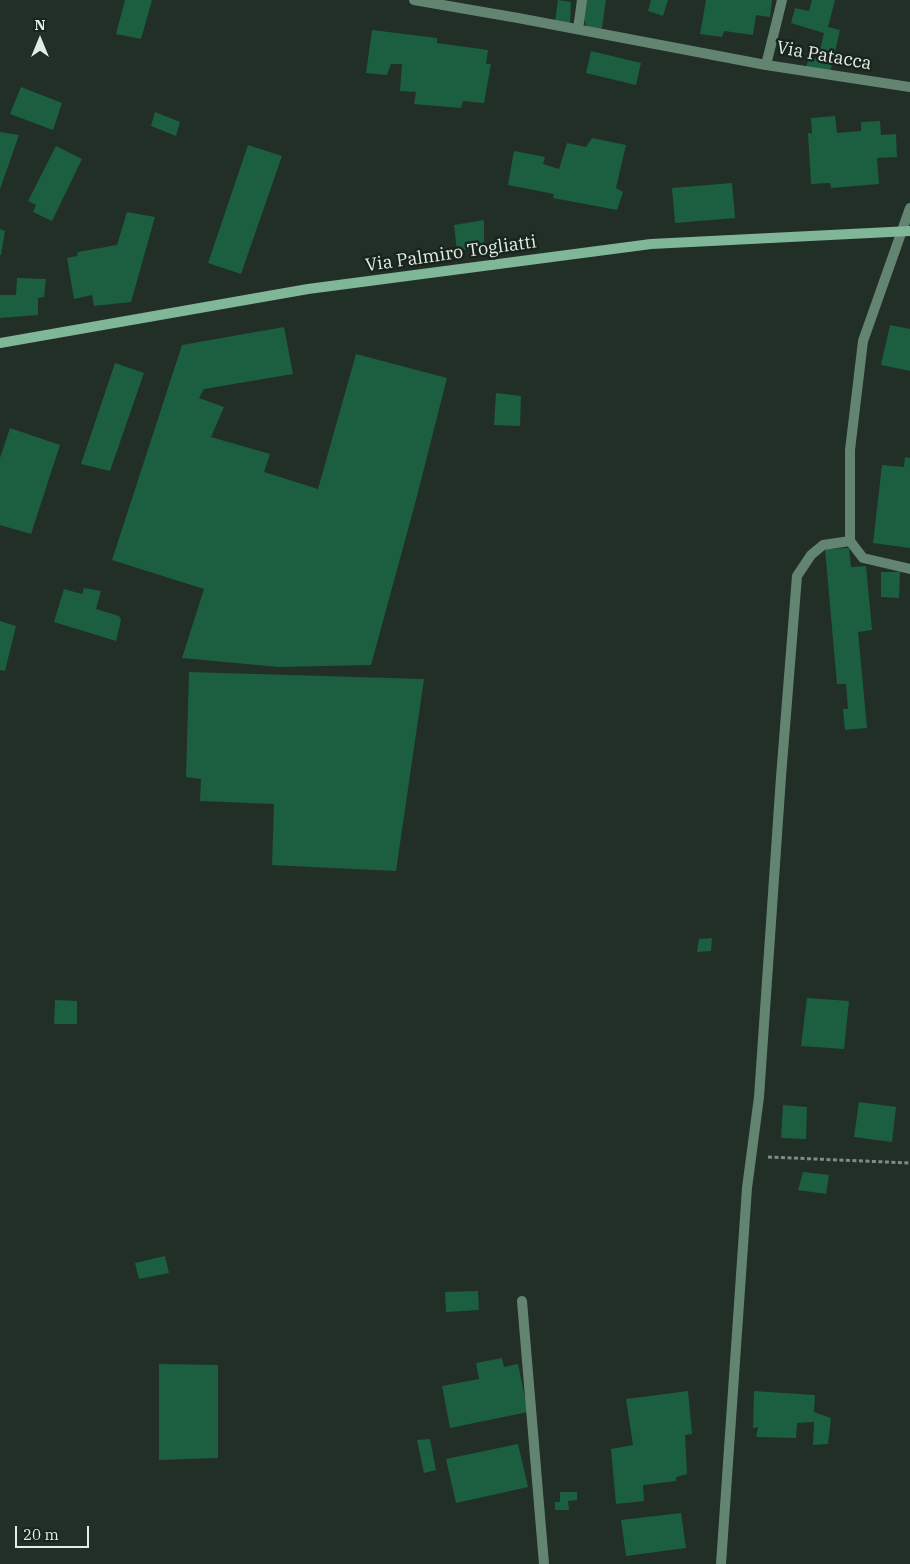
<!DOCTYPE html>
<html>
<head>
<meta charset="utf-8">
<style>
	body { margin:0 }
	#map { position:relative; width:910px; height:1564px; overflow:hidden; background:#212f27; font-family:"IBM Plex Serif",serif }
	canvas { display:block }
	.north { position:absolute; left:15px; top:15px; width:50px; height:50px; -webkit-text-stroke:4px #18251d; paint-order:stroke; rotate:0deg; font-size:14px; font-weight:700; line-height:20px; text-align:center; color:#e3ece6 }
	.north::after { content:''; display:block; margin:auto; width:18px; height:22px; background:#e3ece6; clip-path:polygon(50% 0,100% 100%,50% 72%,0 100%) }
	.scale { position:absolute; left:15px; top:1526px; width:74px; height:22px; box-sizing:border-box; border:2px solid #e3ece6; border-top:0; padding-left:6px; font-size:15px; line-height:18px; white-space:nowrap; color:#e3ece6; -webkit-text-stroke:4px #18251d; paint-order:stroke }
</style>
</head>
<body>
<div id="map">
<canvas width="910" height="1564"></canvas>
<div class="north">N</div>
<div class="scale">20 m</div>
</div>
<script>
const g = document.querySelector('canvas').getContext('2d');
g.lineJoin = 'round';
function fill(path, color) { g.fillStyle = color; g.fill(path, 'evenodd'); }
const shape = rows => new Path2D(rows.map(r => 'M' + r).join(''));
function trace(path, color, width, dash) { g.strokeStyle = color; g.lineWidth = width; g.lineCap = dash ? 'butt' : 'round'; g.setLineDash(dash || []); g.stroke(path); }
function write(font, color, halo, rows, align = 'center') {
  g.font = font + ' "IBM Plex Serif",serif'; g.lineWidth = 5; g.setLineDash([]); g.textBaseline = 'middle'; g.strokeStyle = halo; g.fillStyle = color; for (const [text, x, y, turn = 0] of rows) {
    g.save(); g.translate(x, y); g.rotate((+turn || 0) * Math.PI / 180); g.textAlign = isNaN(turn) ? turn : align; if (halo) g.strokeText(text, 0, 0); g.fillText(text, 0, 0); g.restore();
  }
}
fill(shape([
	[125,0,152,0,141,39,116,34],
	[558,0,571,2,570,23,555,22],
	[585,0,606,0,602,28,594,29,586,25,583,17],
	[651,0,668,0,663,16,648,11],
	[706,0,772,0,770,17,756,15,753,35,724,31,722,37,700,34],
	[812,0,835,0,828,27,840,30,830,73,806,68,809,57,818,59,824,33,791,23,795,8,809,11],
	[372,30,437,38,437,43,488,50,486,64,491,64,484,103,463,101,461,108,414,104,416,92,400,91,402,64,391,64,387,75,366,73],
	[591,51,641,63,636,85,586,73],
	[21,87,62,103,53,130,10,114],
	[155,112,180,122,176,136,151,126],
	[835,116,837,133,861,131,861,122,880,121,881,135,896,134,897,157,877,158,879,184,831,188,830,183,811,184,808,133,812,134,811,118],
	[0,132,19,135,0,189],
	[592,138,626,145,616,188,623,192,617,210,553,198,554,194,508,185,514,151,545,157,543,164,559,169,567,143,586,147],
	[248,145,282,156,241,274,208,263],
	[56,146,82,159,52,221,33,212,36,205,28,201],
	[732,183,735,218,675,223,672,188],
	[127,212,155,217,131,302,94,306,92,295,74,299,67,258,77,256,78,252,117,245],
	[484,220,484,247,457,251,454,225],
	[0,229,5,231,1,255,0,255],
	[17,278,46,279,44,297,38,298,38,315,0,318,0,295,16,295],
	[890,325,910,329,910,371,881,365],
	[284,327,293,374,204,389,199,398,224,407,211,437,270,454,264,472,318,489,356,354,447,378,416,500,371,665,279,667,182,658,204,589,112,560,182,345],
	[115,363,144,373,110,471,81,464],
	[496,393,521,396,520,426,494,425],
	[10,428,60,445,31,534,0,525,0,458],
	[905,457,910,458,910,548,873,543,882,465,904,467],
	[849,548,851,567,866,566,872,630,858,632,867,728,845,730,843,709,848,709,846,684,837,684,825,549],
	[881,572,900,572,899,598,881,597],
	[84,588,101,591,96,609,119,616,121,620,116,641,54,622,64,589,82,594],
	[0,621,16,626,5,671,0,670],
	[189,672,424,679,396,871,272,865,274,804,200,801,201,779,186,777],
	[712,938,711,951,697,952,699,939],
	[807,998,849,1001,844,1049,801,1046],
	[55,1000,77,1001,77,1024,54,1024],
	[859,1102,896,1107,892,1142,854,1137],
	[783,1105,807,1107,806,1139,781,1138],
	[803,1172,829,1175,826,1194,798,1190],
	[165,1256,169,1273,139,1279,135,1263],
	[478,1291,479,1310,446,1312,445,1292],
	[502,1358,504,1367,518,1364,528,1412,450,1428,442,1386,479,1379,476,1363],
	[159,1364,218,1365,218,1458,159,1460],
	[688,1391,692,1434,685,1435,687,1474,676,1477,676,1481,643,1485,644,1501,616,1504,611,1449,633,1445,626,1399],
	[754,1391,815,1395,814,1412,831,1418,828,1444,813,1445,814,1422,797,1423,796,1438,756,1437,758,1427,753,1428],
	[430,1439,436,1470,424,1473,417,1440],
	[518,1444,528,1487,456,1503,446,1459],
	[560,1492,577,1492,577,1500,568,1501,569,1510,555,1510,555,1502,560,1502],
	[681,1513,686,1548,626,1556,621,1520]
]), '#1b5f40');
trace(shape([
	[768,1157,910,1163]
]), '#7f8b84', 3, [4, 2.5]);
trace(shape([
	[414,0,518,18,766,65],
	[782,0,766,65,910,87],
	[578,29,582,0],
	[910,208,863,341,850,450,850,541,863,558,910,569],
	[522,1301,544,1564],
	[721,1564,747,1188,759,1097,781,777,797,576,811,555,823,545,850,541]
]), '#628471', 10);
trace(shape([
	[0,343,308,289,651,244,910,231]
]), '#80b798', 10);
write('18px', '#e3ece6', '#18251d', [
	["Via Patacca",824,56,10],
	["Via Palmiro Togliatti",451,254,-8]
]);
</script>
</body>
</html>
